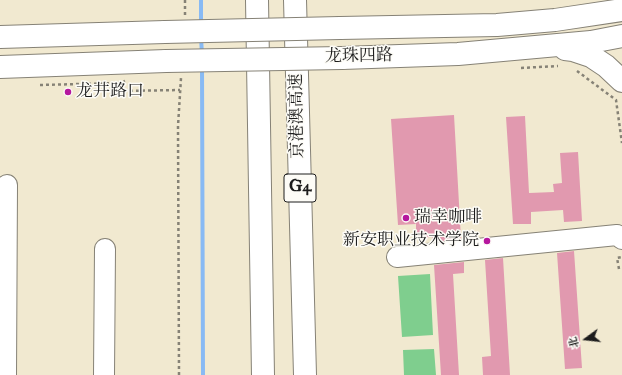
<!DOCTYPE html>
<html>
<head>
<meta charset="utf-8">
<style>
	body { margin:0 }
	#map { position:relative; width:622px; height:375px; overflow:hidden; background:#f1e9d0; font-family:"IM FELL Double Pica","Noto Serif SC",serif }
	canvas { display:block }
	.north { position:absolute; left:566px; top:319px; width:40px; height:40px; -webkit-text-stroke:3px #fdfcf7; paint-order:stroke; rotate:255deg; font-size:11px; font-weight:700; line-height:16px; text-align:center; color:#1c1c1c }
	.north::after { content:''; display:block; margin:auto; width:14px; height:18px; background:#1c1c1c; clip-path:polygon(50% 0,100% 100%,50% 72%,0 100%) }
</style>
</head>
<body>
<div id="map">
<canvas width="622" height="375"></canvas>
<div class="north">北</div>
</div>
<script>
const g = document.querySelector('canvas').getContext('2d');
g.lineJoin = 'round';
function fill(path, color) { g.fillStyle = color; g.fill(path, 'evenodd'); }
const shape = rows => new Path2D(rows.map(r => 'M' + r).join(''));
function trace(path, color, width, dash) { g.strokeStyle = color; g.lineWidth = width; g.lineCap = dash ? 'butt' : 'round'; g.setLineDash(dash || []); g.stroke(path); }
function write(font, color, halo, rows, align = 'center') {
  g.font = font + ' "IM FELL Double Pica","Noto Serif SC",serif'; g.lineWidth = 3; g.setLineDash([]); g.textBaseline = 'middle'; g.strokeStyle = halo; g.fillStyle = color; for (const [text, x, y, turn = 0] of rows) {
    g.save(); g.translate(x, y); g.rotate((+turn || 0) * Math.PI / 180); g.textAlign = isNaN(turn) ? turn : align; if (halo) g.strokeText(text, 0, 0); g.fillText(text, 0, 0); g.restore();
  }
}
fill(shape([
	[430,274,433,335,402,337,398,276],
	[434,349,436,375,404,375,403,350]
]), '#7fce8e');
trace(shape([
	[201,0,201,25],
	[201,37,202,55],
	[202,67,203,375]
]), '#88baf4', 4);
fill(shape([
	[454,115,461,239,433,242,432,237,416,238,416,224,398,225,391,119],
	[525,116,529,193,554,192,553,184,562,183,560,153,578,152,582,221,564,222,563,210,531,212,531,224,513,224,506,117],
	[574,251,582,368,565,369,557,253],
	[503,258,510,375,483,375,482,357,491,356,485,260],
	[464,262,464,273,453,274,459,375,441,375,434,265]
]), '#e199af');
const minor = shape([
	[397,257,617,235,622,239],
	[6,375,7,185],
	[104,375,105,249]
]);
const major = shape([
	[340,28,497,25,555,20,622,10],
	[0,37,165,32],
	[565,49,573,50,591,56,606,66,622,81],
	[342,58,458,54,591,42,622,36],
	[0,67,166,61]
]);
const highway = shape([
	[257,0,263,375],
	[295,0,305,375]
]);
trace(minor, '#868276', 22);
trace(major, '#868276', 24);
trace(highway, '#868276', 24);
trace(shape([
	[185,15,185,0],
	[521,68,558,66],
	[577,71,616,100,622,143],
	[120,83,120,91,180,90],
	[40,85,120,83,125,81],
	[619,269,617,258,622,257],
	[179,375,178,126,181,78]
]), '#868276', 2.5, [3, 3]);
trace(minor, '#fff', 20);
trace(major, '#fff', 22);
trace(highway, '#fff', 22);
const majorBridge = shape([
	[165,32,340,28],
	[166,61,342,58]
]);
trace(majorBridge, '#868276', 24, []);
trace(majorBridge, '#fff', 22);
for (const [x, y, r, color] of [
	[68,92,4,"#b5179e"],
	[406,218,4,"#b5179e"],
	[487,241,4,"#b5179e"]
]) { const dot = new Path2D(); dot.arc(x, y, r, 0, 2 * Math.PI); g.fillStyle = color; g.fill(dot); trace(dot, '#fdfcf7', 1.5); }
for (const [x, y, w] of [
	[300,188,32]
]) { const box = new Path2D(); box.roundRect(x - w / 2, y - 14, w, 28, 3); g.fillStyle = '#fdfcf7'; g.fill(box); trace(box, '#1c1c1c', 1); }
write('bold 16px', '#1c1c1c', null, [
	["G4",300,188]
]);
write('17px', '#1c1c1c', '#fdfcf7', [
	["龙珠四路",359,57,-1],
	["京港澳高速",298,116,-91]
]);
write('17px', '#1c1c1c', '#fdfcf7', [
	["龙井路口",76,92],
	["瑞幸咖啡",414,218],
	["新安职业技术学院",479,241,"right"]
], 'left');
</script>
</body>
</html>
